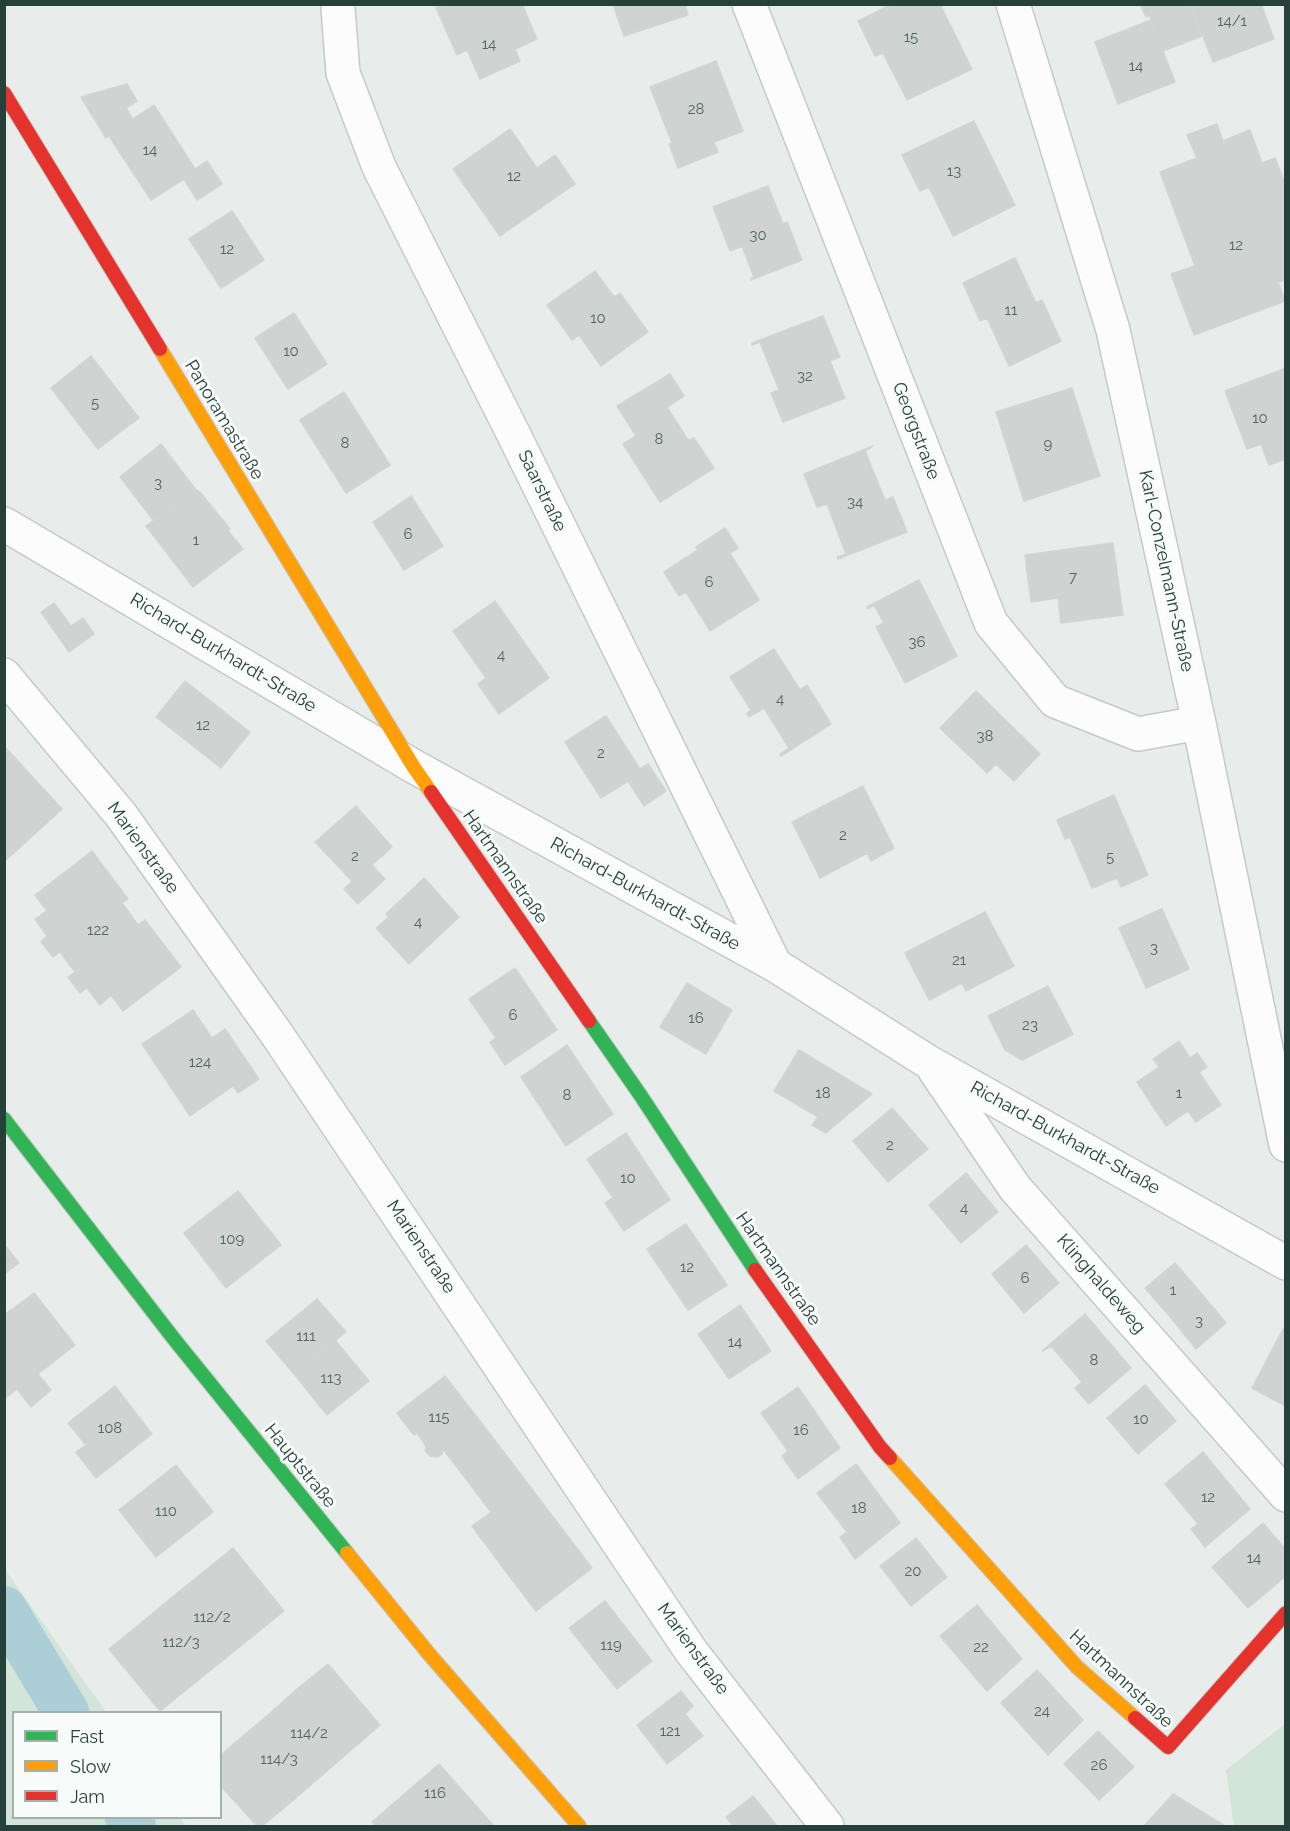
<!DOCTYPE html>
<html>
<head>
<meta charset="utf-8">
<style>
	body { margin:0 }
	#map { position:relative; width:1290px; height:1831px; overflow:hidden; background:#e8ecea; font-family:Raleway,sans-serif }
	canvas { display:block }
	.frame { position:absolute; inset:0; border:6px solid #26403a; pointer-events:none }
	.legend { position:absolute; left:12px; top:1711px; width:210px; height:108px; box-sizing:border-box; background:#f7fbf9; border:2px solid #a3b0ad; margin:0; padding:8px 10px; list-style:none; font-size:18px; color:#26403a }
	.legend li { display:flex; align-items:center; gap:12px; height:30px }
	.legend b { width:30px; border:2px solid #a3b0ad }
</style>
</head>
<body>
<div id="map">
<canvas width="1290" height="1831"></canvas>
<div class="frame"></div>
<ul class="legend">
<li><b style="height:8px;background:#30b455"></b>Fast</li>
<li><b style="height:8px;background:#ff9f0a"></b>Slow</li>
<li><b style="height:8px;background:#e5322d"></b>Jam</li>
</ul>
</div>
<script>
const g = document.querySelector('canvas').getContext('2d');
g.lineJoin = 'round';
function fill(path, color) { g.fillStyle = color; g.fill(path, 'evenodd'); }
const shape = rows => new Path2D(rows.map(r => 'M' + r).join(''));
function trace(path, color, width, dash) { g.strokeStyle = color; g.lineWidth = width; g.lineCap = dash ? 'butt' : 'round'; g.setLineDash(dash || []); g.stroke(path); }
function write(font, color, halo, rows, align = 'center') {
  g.font = font + ' Raleway,sans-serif'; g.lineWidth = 6; g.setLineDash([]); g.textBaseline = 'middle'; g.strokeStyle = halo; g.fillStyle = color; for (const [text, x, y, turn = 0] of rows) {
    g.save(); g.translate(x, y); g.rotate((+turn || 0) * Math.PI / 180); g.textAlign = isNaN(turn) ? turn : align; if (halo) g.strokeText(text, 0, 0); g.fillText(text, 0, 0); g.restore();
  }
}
fill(shape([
	[4,1568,106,1712,14,1712,14,1818,180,1818,186,1826,5,1826],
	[1285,1724,1285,1826,1234,1826,1226,1770]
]), '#d3e4d9');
trace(shape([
	[4,1609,66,1712],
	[128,1818,133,1826]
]), '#accfd7', 46);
const building = shape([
	[444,4,522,4,537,39,515,49,520,61,480,79,467,50,457,55,436,8,444,4],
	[613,4,685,4,688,15,624,36,613,4],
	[892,4,940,4,972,69,907,100,883,53,875,56,858,21,892,4],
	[1146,4,1190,4,1202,36,1163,51,1149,15,1146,17,1141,6,1146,4],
	[1193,4,1261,4,1274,39,1213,62,1191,6,1193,4],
	[1151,20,1175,82,1118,104,1095,42,1151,20],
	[716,61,743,131,714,142,718,152,678,168,669,144,672,143,650,87,716,61],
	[127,84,137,101,126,108,133,119,154,105,195,169,207,161,222,184,197,200,184,179,151,200,109,136,106,138,81,97,127,84],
	[974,121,1015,205,953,236,929,187,920,191,902,155,974,121],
	[1217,124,1223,141,1250,130,1262,163,1275,158,1286,186,1286,280,1278,282,1285,301,1194,335,1171,274,1195,266,1160,172,1197,158,1187,135,1217,124],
	[510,129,537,168,555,155,575,184,500,236,453,169,510,129],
	[768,186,783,224,787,222,802,260,751,280,751,278,754,277,742,246,730,251,713,207,768,186],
	[232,211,264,260,221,288,189,239,232,211],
	[1015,258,1036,303,1042,300,1061,341,1009,366,987,318,980,321,963,283,1015,258],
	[595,271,614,297,620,293,648,332,601,366,579,335,572,340,547,305,595,271],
	[294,313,327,364,288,389,255,338,294,313],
	[823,316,840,357,830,361,845,398,783,422,771,393,779,390,760,342,752,345,752,343,823,316],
	[91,356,139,418,98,449,51,388,91,356],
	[1286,368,1286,459,1269,465,1261,444,1247,449,1225,391,1286,368],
	[670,374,684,396,667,407,688,440,694,438,714,468,660,502,623,444,636,436,617,406,670,374],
	[1072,388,1100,476,1024,501,996,412,1072,388],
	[344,392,390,465,346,493,300,420,344,392],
	[161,444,196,490,154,521,120,477,161,444],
	[873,446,865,451,885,500,893,497,907,532,838,559,837,557,846,554,827,504,817,507,804,474,873,446],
	[196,490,200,492,230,529,228,531,243,549,193,587,146,526,196,490],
	[411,496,443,546,404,570,373,522,411,496],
	[725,528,738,548,730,553,759,600,710,631,686,592,679,596,664,572,698,550,696,547,725,528],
	[1113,543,1123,615,1061,623,1058,598,1031,602,1025,555,1113,543],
	[919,580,957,656,905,683,876,627,884,623,874,605,868,609,867,607,919,580],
	[495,601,549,678,499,714,478,684,486,678,453,631,495,601],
	[54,603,71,626,83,618,94,634,69,652,41,612,54,603],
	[774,649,800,690,807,685,831,724,781,756,780,754,789,748,764,708,749,717,747,713,751,710,730,677,774,649],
	[185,681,250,732,221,768,156,717,185,681],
	[976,691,1040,754,1014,781,996,764,987,773,940,728,976,691],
	[606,716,640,769,648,764,666,791,644,806,628,781,601,798,565,742,606,716],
	[4,746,62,809,4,862,4,746],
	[863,786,894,848,871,861,867,853,820,878,792,822,863,786],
	[1114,795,1148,875,1121,887,1117,878,1092,888,1070,837,1065,839,1057,820,1114,795],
	[356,806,392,847,372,865,385,879,358,904,344,889,352,881,315,842,356,806],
	[92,851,128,899,122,903,138,925,145,920,181,967,123,1011,111,995,100,1005,87,988,80,993,68,977,75,972,60,952,53,957,41,942,47,936,35,919,47,911,35,895,92,851],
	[424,878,459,917,409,964,376,928,389,917,386,914,424,878],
	[1162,909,1189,969,1146,988,1119,928,1162,909],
	[985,912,1014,966,966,991,962,983,929,1000,905,953,985,912],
	[515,968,557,1030,505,1065,490,1042,496,1038,469,999,515,968],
	[687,983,732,1010,706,1054,660,1027,687,983],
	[1048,986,1073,1034,1022,1060,1005,1050,988,1016,1048,986],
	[193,1010,212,1038,225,1029,259,1079,238,1093,233,1086,190,1116,142,1044,193,1010],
	[1179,1041,1190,1058,1197,1053,1207,1067,1199,1072,1221,1105,1196,1122,1188,1111,1166,1126,1137,1082,1159,1067,1153,1059,1179,1041],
	[567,1045,613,1114,566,1146,521,1077,567,1045],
	[799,1050,872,1094,826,1133,812,1125,818,1117,774,1091,799,1050],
	[892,1108,928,1149,888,1182,853,1141,892,1108],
	[626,1133,670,1200,624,1231,605,1203,613,1198,587,1159,626,1133],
	[966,1173,998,1212,961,1243,929,1205,966,1173],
	[238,1191,281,1245,226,1288,184,1233,238,1191],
	[686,1224,727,1285,688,1310,647,1249,686,1224],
	[4,1244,19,1263,4,1274,4,1244],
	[1026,1245,1059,1283,1024,1313,992,1274,1026,1245],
	[1175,1263,1201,1293,1171,1318,1145,1288,1175,1263],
	[34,1293,75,1345,38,1374,51,1390,31,1407,17,1389,7,1397,4,1394,4,1315,34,1293],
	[1201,1293,1226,1323,1196,1349,1171,1318,1201,1293],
	[317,1299,346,1332,294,1374,266,1341,317,1299],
	[740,1305,771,1351,729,1379,698,1334,740,1305],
	[1085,1314,1131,1368,1089,1404,1075,1388,1082,1382,1051,1346,1042,1351,1085,1314],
	[1283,1329,1286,1331,1286,1406,1252,1388,1283,1329],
	[335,1340,369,1381,327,1415,294,1374,335,1340],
	[445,1376,480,1421,443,1449,442,1454,438,1457,430,1456,425,1451,426,1446,417,1433,414,1435,397,1413,445,1376],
	[1145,1385,1176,1421,1138,1454,1107,1418,1145,1385],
	[115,1386,152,1434,96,1478,76,1452,86,1445,68,1423,115,1386],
	[798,1387,840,1448,798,1479,782,1456,788,1451,761,1413,798,1387],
	[480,1421,560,1526,504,1569,472,1526,491,1512,443,1449,480,1421],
	[1203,1452,1250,1509,1205,1547,1191,1529,1198,1524,1165,1484,1203,1452],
	[856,1464,900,1523,855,1559,840,1537,847,1532,817,1493,856,1464],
	[176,1465,213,1512,156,1557,119,1510,176,1465],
	[1263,1523,1286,1550,1286,1576,1248,1608,1212,1567,1263,1523],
	[560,1526,592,1568,536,1611,504,1569,560,1526],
	[916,1538,947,1577,911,1606,880,1566,916,1538],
	[233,1548,284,1611,253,1636,202,1573,233,1548],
	[202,1573,253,1636,222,1661,171,1598,202,1573],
	[171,1598,222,1661,191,1686,141,1623,171,1598],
	[605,1601,652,1661,617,1689,569,1628,605,1601],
	[977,1605,1022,1659,987,1691,940,1636,977,1605],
	[141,1623,191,1686,160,1711,109,1649,141,1623],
	[328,1664,380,1725,350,1751,297,1689,328,1664],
	[1037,1670,1083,1720,1048,1755,1001,1703,1037,1670],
	[297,1689,350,1751,320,1777,268,1715,297,1689],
	[681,1691,693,1706,685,1714,703,1736,667,1764,637,1725,681,1691],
	[268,1715,320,1777,290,1803,237,1741,268,1715],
	[1098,1731,1134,1767,1099,1800,1064,1764,1098,1731],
	[237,1741,290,1803,262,1826,257,1826,220,1785,220,1756,237,1741],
	[439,1764,494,1826,376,1826,372,1822,439,1764],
	[1173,1794,1225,1826,1144,1826,1173,1794],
	[753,1796,777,1826,733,1826,726,1817,753,1796]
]);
fill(building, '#cfd4d2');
trace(building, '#d1d5d3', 1.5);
const street = shape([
	[749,4,991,623,1055,701,1138,734,1199,723],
	[1013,4,1113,330,1199,723,1286,1145],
	[338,9,343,73,379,167,515,437,775,965],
	[4,524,413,766,775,965,930,1063,1286,1263],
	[4,675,121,815,278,1036,691,1651,827,1826],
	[934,1069,1015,1188,1286,1495]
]);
const fast = shape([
	[589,1021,641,1096,755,1270],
	[4,1119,174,1339,347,1553]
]);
const slow = shape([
	[160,349,413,766,431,792],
	[890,1458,1077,1667,1135,1718],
	[347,1553,429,1654,579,1826]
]);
const jam = shape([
	[4,93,160,349],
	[431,792,589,1021],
	[755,1270,880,1447,890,1458],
	[1135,1718,1168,1747,1286,1613]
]);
trace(street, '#c5c9c7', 36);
trace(fast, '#c2c8c5', 16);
trace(slow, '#c2c8c5', 16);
trace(jam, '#c2c8c5', 16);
trace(street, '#fcfcfc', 33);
trace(fast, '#30b455', 14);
trace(slow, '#ff9f0a', 14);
trace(jam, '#e5322d', 14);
write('15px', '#516661', null, [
	["14/1",1232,21],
	["15",911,37],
	["14",489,44],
	["14",1136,66],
	["28",696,109],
	["14",150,150],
	["13",954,171],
	["12",514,176],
	["30",758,235],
	["12",1236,245],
	["12",227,249],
	["11",1011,310],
	["10",598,318],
	["10",291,351],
	["32",805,376],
	["5",95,403],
	["10",1260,418],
	["8",659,439],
	["8",345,443],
	["9",1048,444],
	["3",158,483],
	["34",855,502],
	["6",408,534],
	["1",196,540],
	["7",1073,577],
	["6",709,582],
	["36",917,642],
	["4",501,655],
	["4",780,699],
	["12",203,725],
	["38",985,736],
	["2",601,753],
	["2",843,835],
	["2",355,856],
	["5",1110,857],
	["4",418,922],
	["122",98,930],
	["3",1154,948],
	["21",959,960],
	["6",513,1015],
	["16",696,1018],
	["23",1030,1025],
	["124",200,1062],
	["18",823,1093],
	["1",1179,1093],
	["8",567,1095],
	["2",890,1145],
	["10",628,1178],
	["4",964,1208],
	["109",232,1239],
	["12",687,1267],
	["6",1025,1278],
	["1",1173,1290],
	["3",1199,1321],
	["111",306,1336],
	["14",735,1342],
	["8",1094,1360],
	["113",331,1378],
	["115",439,1417],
	["10",1141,1419],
	["108",110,1428],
	["16",801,1430],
	["12",1208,1497],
	["18",859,1508],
	["110",166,1511],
	["14",1254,1558],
	["20",913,1571],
	["112/2",212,1617],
	["112/3",181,1642],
	["119",611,1645],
	["22",981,1647],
	["24",1042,1711],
	["121",670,1731],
	["114/2",309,1733],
	["114/3",279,1759],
	["26",1099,1765],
	["116",435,1793]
]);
write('18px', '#26403a', '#f7fbf9', [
	["Panoramastraße",224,420,59],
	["Georgstraße",916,431,69],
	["Saarstraße",542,491,64],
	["Karl-Conzelmann-Straße",1166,571,78],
	["Richard-Burkhardt-Straße",223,653,31],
	["Marienstraße",143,848,54],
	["Hartmannstraße",505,867,55],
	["Richard-Burkhardt-Straße",645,894,29],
	["Richard-Burkhardt-Straße",1065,1138,29],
	["Marienstraße",421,1247,56],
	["Hartmannstraße",778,1269,55],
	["Klinghaldeweg",1101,1284,49],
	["Hauptstraße",300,1466,51],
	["Marienstraße",693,1649,54],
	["Hartmannstraße",1121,1679,43]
]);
</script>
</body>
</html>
